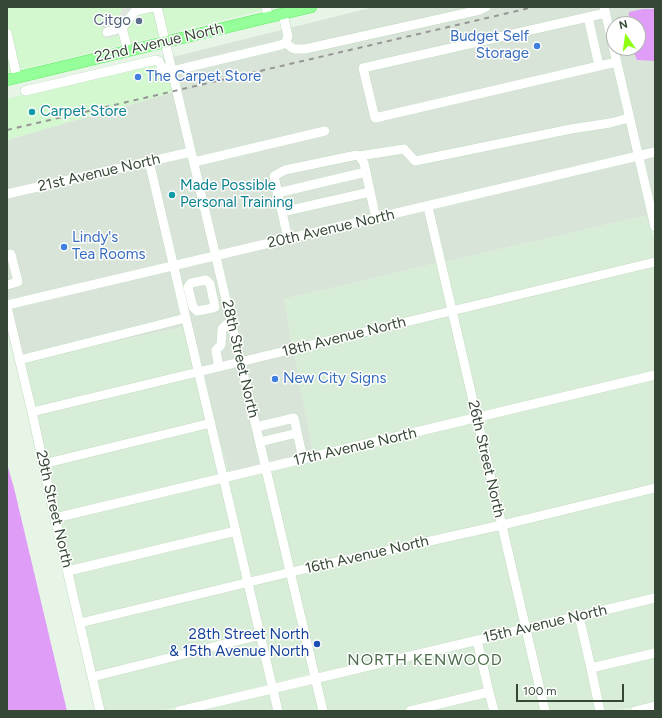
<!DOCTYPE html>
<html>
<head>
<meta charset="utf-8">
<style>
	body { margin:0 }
	#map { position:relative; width:662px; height:718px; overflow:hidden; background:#e6f5e6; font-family:Figtree,sans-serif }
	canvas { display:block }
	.frame { position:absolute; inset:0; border:8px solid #364835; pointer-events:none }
	.north { position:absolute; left:606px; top:16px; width:40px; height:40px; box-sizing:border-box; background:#fff; border:1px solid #afb6ae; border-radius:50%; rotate:347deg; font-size:11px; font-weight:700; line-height:16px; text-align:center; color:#364835 }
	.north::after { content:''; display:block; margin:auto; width:14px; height:18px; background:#8eff13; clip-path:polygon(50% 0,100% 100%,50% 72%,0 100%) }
	.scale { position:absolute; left:516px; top:684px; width:108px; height:18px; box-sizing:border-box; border:2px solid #364835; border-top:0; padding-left:5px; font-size:12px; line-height:14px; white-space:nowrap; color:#364835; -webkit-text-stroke:3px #fff; paint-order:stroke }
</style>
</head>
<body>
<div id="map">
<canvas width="662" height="718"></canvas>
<div class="frame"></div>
<div class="north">N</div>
<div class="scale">100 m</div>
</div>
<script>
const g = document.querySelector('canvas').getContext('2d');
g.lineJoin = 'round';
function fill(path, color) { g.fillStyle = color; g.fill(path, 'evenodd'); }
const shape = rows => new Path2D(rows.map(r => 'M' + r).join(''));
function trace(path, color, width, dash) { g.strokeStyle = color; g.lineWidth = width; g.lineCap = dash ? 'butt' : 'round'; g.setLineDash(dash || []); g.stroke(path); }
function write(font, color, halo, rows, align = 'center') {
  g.font = font + ' Figtree,sans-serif'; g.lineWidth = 3; g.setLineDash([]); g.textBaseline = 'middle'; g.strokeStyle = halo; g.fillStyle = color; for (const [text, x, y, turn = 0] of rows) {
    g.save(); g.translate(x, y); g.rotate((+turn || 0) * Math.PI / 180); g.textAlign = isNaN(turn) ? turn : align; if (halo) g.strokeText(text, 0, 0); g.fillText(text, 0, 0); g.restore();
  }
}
fill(shape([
	[648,215,655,243,655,258,455,306,444,262],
	[437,263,447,308,292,345,284,299],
	[655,266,655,371,480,413,457,314],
	[449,316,472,414,313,453,294,353],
	[188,326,200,367,35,407,23,361],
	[202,375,229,473,58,513,37,415],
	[655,379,655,484,504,520,481,421],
	[474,423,497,521,293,567,270,472],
	[263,473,286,569,83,618,60,521],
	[655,492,655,594,528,624,506,528],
	[499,530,521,626,318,673,295,576],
	[288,577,310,674,161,711,104,711,85,626],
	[655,602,655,702,616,711,549,711,530,632],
	[523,634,541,711,327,711,319,681],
	[312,683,319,711,196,711]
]), '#d8edd8');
fill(shape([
	[7,7,154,7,160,36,7,73],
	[161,7,276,7,168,34],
	[166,59,174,92,7,140,7,99]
]), '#d3f8cf');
fill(shape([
	[374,7,655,7,655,9,643,9,628,22,628,24,614,24,614,48,632,48,637,60,655,61,655,147,427,202,219,251,173,57],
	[174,92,187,149,7,189,7,140],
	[655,156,655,210,643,159],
	[189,157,211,252,9,301,7,293,7,198],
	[636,161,648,215,444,262,432,210],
	[425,211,437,263,284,299,292,345,243,357,220,259],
	[213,261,236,359,200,367,188,326,23,361,11,309],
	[294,353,313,453,268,463,245,365],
	[238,367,261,465,229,473,202,375]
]), '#d9e4d8');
fill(shape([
	[124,7,143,7,135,11,124,34,105,39,102,22,117,19]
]), '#dfe5df');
fill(shape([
	[643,9,655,9,655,61,637,60,632,48,638,48,638,24,628,24,629,12],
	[7,464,14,488,67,711,7,711]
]), '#df9df7');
const minor = shape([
	[157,7,323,711],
	[266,7,269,17],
	[604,7,655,227],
	[606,13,588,17,599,66,617,62],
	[588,17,363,68,375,118,599,66],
	[107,32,122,28],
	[7,33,17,77],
	[285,43,294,49,305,49,480,10,486,7],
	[128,51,122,28,135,11,153,7],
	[172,71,281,45,285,43,288,37,283,14],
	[25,91,156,60,159,61,162,69,171,67],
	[359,156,404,149,415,161,571,129,610,123,629,118],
	[149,161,278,711],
	[194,162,325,131],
	[277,193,366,172],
	[7,194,191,152],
	[428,207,545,711],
	[282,212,370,192],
	[288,239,274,176,285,170,357,155,359,156,364,163,376,219],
	[7,255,11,254,18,282,7,285],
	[206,280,210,284,215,307,213,308,197,311,193,307,188,287,191,283,206,280],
	[7,305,655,152],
	[7,307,32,412,55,518,100,711],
	[19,360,186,318],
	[219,367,216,352,216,350,221,345,222,329,227,324,231,322],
	[32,412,655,262],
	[256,427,294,418,303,459],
	[260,442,297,433],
	[43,464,211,423],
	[55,518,655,375],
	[68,571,236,531],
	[579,616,591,668],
	[80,623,291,572,502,525,655,488],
	[477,640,489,692],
	[92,677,261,635],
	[179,711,655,598],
	[410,711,489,692,494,711],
	[600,711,591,668,655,653],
	[635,711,655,706]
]);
const major = shape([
	[7,80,311,7]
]);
trace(minor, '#c2dcc2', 10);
trace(major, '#5aee5e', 12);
trace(minor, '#fff', 9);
trace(major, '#95ff99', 11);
trace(shape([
	[7,130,534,7]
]), '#969696', 2, [5, 5]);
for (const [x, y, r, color] of [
	[139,21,4,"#5c6f8a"],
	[537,46,4,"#3f7fe0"],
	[138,77,4,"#3f7fe0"],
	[32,112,4,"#0f9aa8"],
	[172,195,4,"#0f9aa8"],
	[64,247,4,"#3f7fe0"],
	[275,379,4,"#3f7fe0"],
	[317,644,4,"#1a4fb4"]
]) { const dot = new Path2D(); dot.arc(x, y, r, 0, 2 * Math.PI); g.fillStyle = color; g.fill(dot); trace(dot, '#fff', 1.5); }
write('15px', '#4e5e75', '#fff', [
	["Citgo",131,21]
], 'right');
write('15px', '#366cbe', '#fff', [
	["Budget Self",529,37,"right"],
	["Storage",529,54,"right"],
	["The Carpet Store",146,77],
	["Lindy's",72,238],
	["Tea Rooms",72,255],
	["New City Signs",283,379]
], 'left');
write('15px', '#364835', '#fff', [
	["22nd Avenue North",159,43,-13],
	["21st Avenue North",99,173,-13],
	["20th Avenue North",331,229,-13],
	["18th Avenue North",344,337,-14],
	["28th Street North",240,359,77],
	["17th Avenue North",355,447,-13],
	["26th Street North",486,459,77],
	["29th Street North",54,509,77],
	["16th Avenue North",367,555,-13],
	["15th Avenue North",545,624,-13]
]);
write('15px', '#0d838f', '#fff', [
	["Carpet Store",40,112],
	["Made Possible",180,186],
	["Personal Training",180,203]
], 'left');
write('15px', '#164399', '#fff', [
	["28th Street North",309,635],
	["& 15th Avenue North",309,652]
], 'right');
g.letterSpacing = '1px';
write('16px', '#4d6c4b', '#fff', [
	["NORTH KENWOOD",425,660]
]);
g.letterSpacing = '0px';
</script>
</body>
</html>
